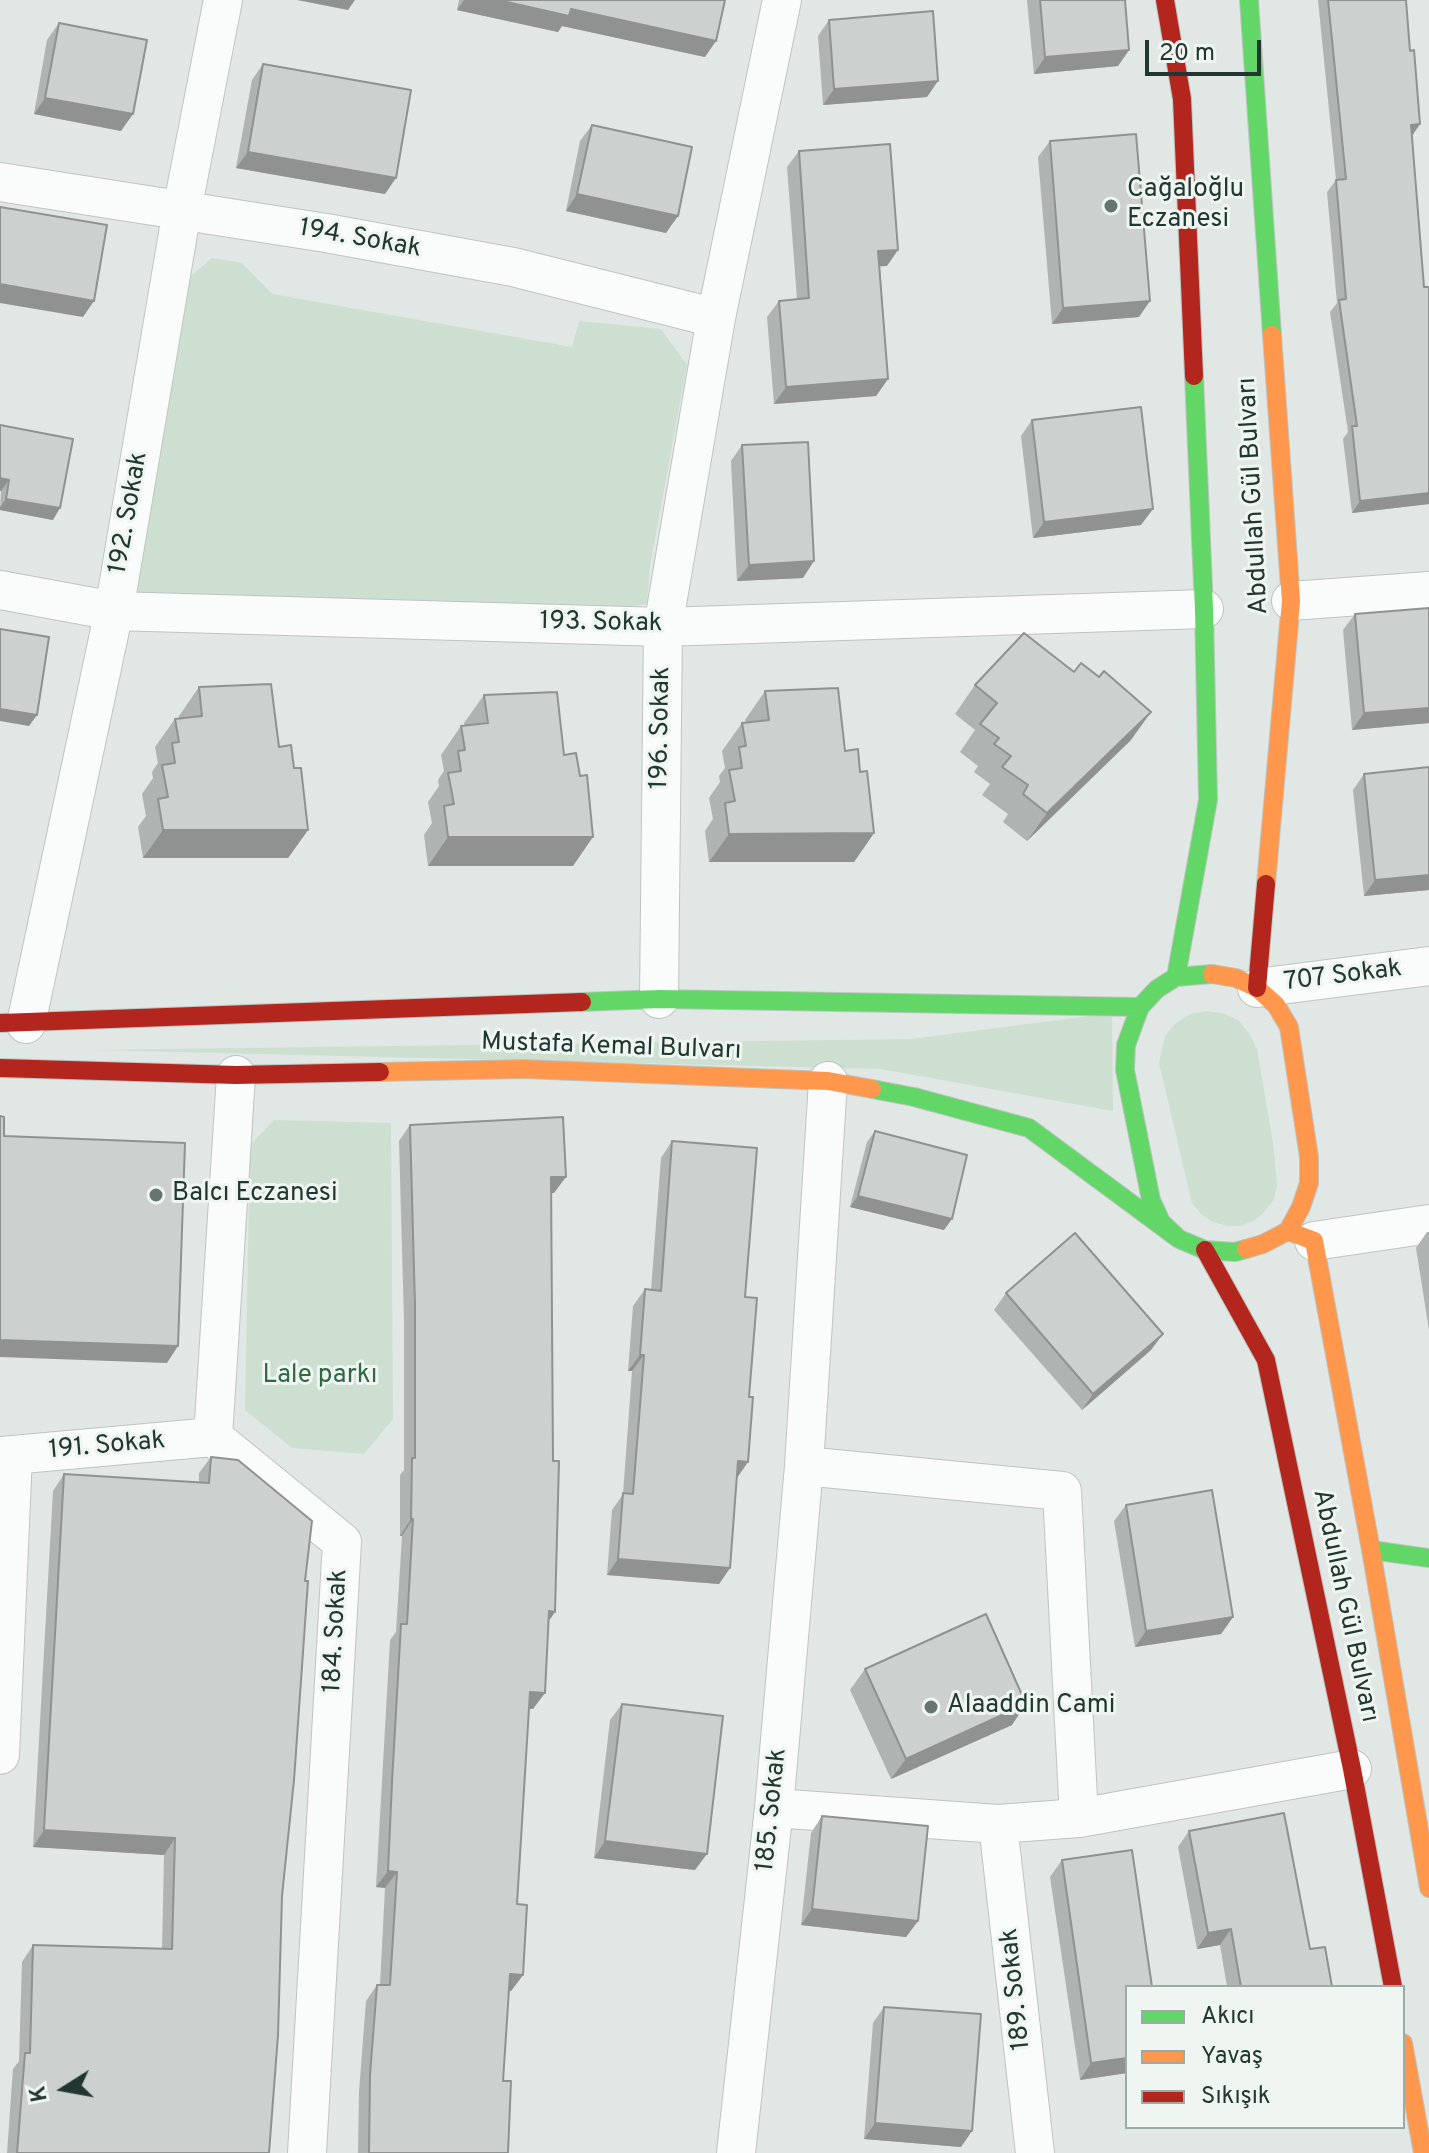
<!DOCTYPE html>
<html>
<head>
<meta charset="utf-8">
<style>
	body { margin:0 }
	#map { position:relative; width:1429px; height:2153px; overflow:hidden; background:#e1e7e4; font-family:Overpass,sans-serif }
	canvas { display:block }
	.legend { position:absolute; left:1125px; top:1985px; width:280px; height:144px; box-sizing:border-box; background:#eff6f2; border:2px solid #9daaa5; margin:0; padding:10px 14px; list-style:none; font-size:24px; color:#223731 }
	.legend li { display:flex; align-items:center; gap:16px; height:40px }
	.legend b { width:40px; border:2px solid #9daaa5 }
	.north { position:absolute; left:24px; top:2049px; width:80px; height:80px; -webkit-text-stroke:6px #eff6f2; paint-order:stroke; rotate:259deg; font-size:22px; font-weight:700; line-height:32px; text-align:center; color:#223731 }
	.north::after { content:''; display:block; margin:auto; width:28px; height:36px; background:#223731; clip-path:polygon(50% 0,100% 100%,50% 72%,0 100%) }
	.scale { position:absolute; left:1145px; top:40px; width:116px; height:36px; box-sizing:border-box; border:4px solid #223731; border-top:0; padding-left:10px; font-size:24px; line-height:28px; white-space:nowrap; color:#223731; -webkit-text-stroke:6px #eff6f2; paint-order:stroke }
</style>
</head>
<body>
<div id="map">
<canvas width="1429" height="2153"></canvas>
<ul class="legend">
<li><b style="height:10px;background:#63d668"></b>Akıcı</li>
<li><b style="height:10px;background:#ff974d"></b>Yavaş</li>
<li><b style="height:10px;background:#b3261e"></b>Sıkışık</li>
</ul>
<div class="north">K</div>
<div class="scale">20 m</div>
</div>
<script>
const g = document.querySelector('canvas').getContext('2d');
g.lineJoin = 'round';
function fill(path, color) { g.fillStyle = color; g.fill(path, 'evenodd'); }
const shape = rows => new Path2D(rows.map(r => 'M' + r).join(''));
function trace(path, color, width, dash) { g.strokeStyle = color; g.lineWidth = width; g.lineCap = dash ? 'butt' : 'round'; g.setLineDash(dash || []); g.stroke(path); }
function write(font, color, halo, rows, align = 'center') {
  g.font = font + ' Overpass,sans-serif'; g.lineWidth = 6; g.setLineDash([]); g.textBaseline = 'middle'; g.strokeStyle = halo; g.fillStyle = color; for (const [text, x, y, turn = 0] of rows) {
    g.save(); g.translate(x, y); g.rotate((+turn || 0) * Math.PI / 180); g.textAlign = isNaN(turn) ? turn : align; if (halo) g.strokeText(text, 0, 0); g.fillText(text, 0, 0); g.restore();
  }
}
fill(shape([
	[212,258,242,263,272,294,572,347,579,321,661,329,687,365,650,566,647,604,500,624,120,604,178,287],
	[1206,1011,1223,1013,1238,1020,1249,1033,1257,1049,1273,1143,1277,1185,1274,1199,1265,1211,1255,1220,1241,1226,1227,1226,1213,1222,1201,1214,1192,1203,1159,1063,1165,1036,1176,1023,1190,1014],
	[1112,1013,1113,1111,881,1069,95,1050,912,1039],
	[274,1120,391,1123,393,1419,364,1454,292,1448,245,1410,250,1145]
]), '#ccdfd1');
const street = shape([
	[0,182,326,233,513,267,716,318],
	[0,590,114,611,663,627,1204,609],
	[1291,601,1429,591],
	[1257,988,1429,966],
	[659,999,663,627,716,318,782,0],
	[26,1024,114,611,182,210,223,0],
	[236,1075,213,1437,342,1542,307,2153],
	[828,1081,804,1466,1062,1491,1079,1818],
	[1314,1241,1429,1224],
	[0,1456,213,1437],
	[0,1755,13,1455],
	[774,1808,998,1824,1079,1818,1352,1769],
	[998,1824,1035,2153],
	[736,2153,774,1808,804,1466]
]);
const fast = shape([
	[1249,0,1272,335],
	[1212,974,1176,977,1157,989,1140,1007,1126,1045,1125,1070,1151,1200,1161,1222,1179,1239,1205,1250,1235,1252,1246,1249],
	[1176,977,1208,800,1204,609,1194,376],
	[582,1002,659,999,1140,1007],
	[872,1089,914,1097,1029,1128,1179,1239],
	[1371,1550,1429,1558]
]);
const slow = shape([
	[1266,884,1291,601,1272,335],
	[1212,974,1236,978,1257,988,1276,1005,1289,1027,1309,1157,1309,1183,1301,1207,1288,1231,1263,1244,1246,1249],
	[380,1072,523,1069,828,1081,872,1089],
	[1288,1231,1314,1241,1371,1550,1429,1888],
	[1403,2043,1423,2153]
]);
const jam = shape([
	[1165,0,1182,99,1194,376],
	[1257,988,1266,884],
	[0,1023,582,1002],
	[0,1068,236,1075,380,1072],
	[1205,1250,1266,1360,1352,1769,1393,1987]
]);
trace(street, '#bec4c1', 40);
trace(fast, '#bec4c1', 20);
trace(slow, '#bec4c1', 20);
trace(jam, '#bec4c1', 20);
trace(street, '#fafbfb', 38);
trace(fast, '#63d668', 18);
trace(slow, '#ff974d', 18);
trace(jam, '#b3261e', 18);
fill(shape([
	[459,0,725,0,705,57,562,26,558,32,457,10],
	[1027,0,1125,0,1129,50,1118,66,1034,74],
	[1318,0,1406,0,1429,504,1352,513,1343,439,1348,432,1330,312,1337,303,1327,192,1336,180],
	[829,20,927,97,823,105,818,36],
	[59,23,121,131,34,114,47,40],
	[263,64,385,194,236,168,252,80],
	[592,125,666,233,566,211,580,141],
	[1050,141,1139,317,1052,324,1038,157],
	[799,151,887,266,880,266,888,379,876,396,774,404,767,317,779,301,797,299,787,167],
	[1032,420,1141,525,1033,538,1021,436],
	[0,425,53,520,0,510,1,491],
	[742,445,803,578,737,581,731,461],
	[1429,608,1429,723,1352,730,1343,630,1355,614],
	[975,685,1131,740,1027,841,1003,822,1008,814,982,795,990,784,974,772,978,766,960,752,975,730,955,714],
	[199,687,279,747,294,768,308,830,288,858,143,858,138,827,146,816,142,794,153,778,152,772,158,763,155,747,175,719,179,718,179,716],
	[765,691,845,751,860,772,874,833,854,862,709,862,705,831,713,819,709,798,720,782,719,776,725,768,722,751,742,723,746,722,745,720],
	[484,695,573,866,428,866,424,835,432,823,428,802,439,786,438,780,444,771,441,755,461,726,465,726,464,723],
	[1364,774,1429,890,1364,896,1353,790],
	[410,1125,554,1193,551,1193,549,1621,533,1709,529,1709,517,1904,523,1975,511,1991,509,1991,503,2081,508,2153,358,2153,359,2092,366,2001,377,1985,380,1985,385,1888,376,1887,390,1640,396,1632,402,1536,400,1536,400,1475,404,1470,404,1321,399,1141],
	[875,1131,944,1230,850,1207,867,1142],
	[672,1141,745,1297,737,1477,730,1568,719,1584,607,1575,612,1510,623,1494,632,1371,628,1371,633,1306,645,1289,651,1290,661,1158],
	[1427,1232,1429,1232,1429,1330,1416,1248],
	[1006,1293,1151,1350,1082,1410,994,1310],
	[211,1457,305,1581,282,1896,269,2153,7,2153,13,2069,19,2061,22,1962,33,1945,162,1949,164,1855,33,1847,53,1491,64,1474,199,1482,199,1473],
	[1126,1505,1233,1617,1221,1634,1135,1647,1114,1521],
	[865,1669,1012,1725,891,1779,850,1690],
	[622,1704,695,1870,594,1858,610,1720],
	[822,1816,918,1921,906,1937,801,1925,811,1833],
	[1189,1831,1310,1949,1332,1987,1227,1987,1220,1945,1197,1949,1178,1847],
	[1062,1860,1127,1987,1127,2073,1080,2080,1050,1877],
	[884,2007,961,2147,864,2139,873,2023]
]), '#afb3b1');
fill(shape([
	[297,0,355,0,348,10],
	[464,0,498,0,571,9,716,41,705,57,562,26,558,32,457,10],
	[1129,50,1118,66,1034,74,1045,57],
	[938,81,927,97,823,105,834,89],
	[45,98,133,114,121,131,34,114],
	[1420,124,1412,136,1411,125],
	[248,152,396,178,385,194,236,168],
	[577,194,678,216,666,233,566,211],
	[898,250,887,266,867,267,878,251],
	[0,284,94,301,83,317,0,303],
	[1150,301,1139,317,1052,324,1063,308],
	[888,379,876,396,774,404,786,387],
	[0,478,9,480,1,491,0,491],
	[1429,493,1429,504,1352,513,1360,501],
	[6,499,60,508,53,520,0,510,0,507],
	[1153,509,1141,525,1033,538,1044,522],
	[814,561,803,578,737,581,749,565],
	[1429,708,1429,723,1352,730,1364,713],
	[0,709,37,715,29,726,0,721],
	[1151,712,1131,740,1027,841,1047,813],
	[163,830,308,830,288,858,143,858],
	[874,833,854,862,709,862,729,834],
	[448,837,593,837,573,866,428,866],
	[1429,875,1429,890,1364,896,1375,880],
	[551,1177,566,1177,554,1193,540,1194],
	[858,1196,952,1219,944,1230,850,1207],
	[1163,1334,1151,1350,1082,1410,1093,1394],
	[0,1340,178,1346,167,1363,0,1357],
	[640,1355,644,1355,632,1371,628,1371],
	[738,1461,748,1462,737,1478],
	[411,1519,413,1519,402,1536,400,1536],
	[618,1559,730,1568,719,1584,607,1575],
	[549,1611,555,1612,544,1628],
	[1233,1617,1221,1634,1135,1647,1146,1631],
	[530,1692,545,1693,533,1709,518,1709],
	[1026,1704,1012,1725,891,1779,906,1759],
	[44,1830,175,1838,164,1855,33,1847],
	[605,1841,707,1854,695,1870,594,1858],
	[388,1871,397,1872,385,1888,376,1887],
	[812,1909,918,1921,906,1937,801,1925],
	[1231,1929,1220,1945,1197,1949,1208,1933],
	[510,1974,523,1975,511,1991,498,1990],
	[1127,2058,1127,2073,1080,2080,1091,2063],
	[875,2123,972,2131,961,2147,864,2139]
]), '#8f9290');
const building = shape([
	[498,0,725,0,716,41,571,9,569,16,498,0],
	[1040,0,1125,0,1129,50,1045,57,1040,0],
	[1328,0,1406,0,1410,51,1414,50,1420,124,1411,125,1424,287,1429,287,1429,493,1360,501,1352,426,1357,426,1339,300,1346,299,1336,180,1346,179,1328,0],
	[933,11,938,81,834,89,829,20,933,11],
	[59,23,147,40,133,114,45,98,59,23],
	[263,64,411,90,396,178,248,152,263,64],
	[592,125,692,147,678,216,577,194,592,125],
	[1136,134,1150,301,1063,308,1050,141,1136,134],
	[890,144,898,250,878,251,888,379,786,387,779,301,809,298,799,151,890,144],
	[0,207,107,225,94,301,0,284,0,207],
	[1141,407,1153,509,1044,522,1032,420,1141,407],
	[0,425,73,439,60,508,6,499,9,480,0,478,0,425],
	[808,442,814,561,749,565,742,445,808,442],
	[1429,608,1429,708,1364,713,1355,614,1429,608],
	[0,629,49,637,37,715,0,709,0,629],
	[1024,633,1074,672,1081,663,1099,677,1104,671,1151,712,1047,813,1023,794,1028,785,1002,767,1011,756,994,744,999,738,980,724,997,703,975,685,1024,633],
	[271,684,279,747,291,745,294,768,301,768,308,830,163,830,158,799,168,797,162,765,175,763,172,743,179,742,175,719,202,716,199,687,271,684],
	[838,688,845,751,858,749,860,772,867,771,874,833,729,834,725,803,735,801,729,770,742,768,739,747,746,746,742,723,769,720,765,691,838,688],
	[557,692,564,755,576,753,580,776,587,775,593,837,448,837,444,806,454,804,448,773,461,771,458,751,465,750,461,726,488,723,484,695,557,692],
	[1429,767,1429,875,1375,880,1364,774,1429,767],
	[0,1116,4,1117,4,1136,185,1143,178,1346,0,1340,0,1116],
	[563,1117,566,1177,551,1177,553,1461,559,1461,555,1612,549,1611,545,1693,530,1692,517,1904,527,1905,523,1975,510,1974,503,2081,511,2081,508,2153,369,2153,370,2075,377,1985,390,1985,397,1872,388,1871,392,1782,401,1624,407,1624,413,1519,411,1519,412,1458,415,1458,415,1305,410,1125,563,1117],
	[875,1131,967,1155,952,1219,858,1196,875,1131],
	[672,1141,757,1148,745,1297,757,1298,749,1397,753,1397,748,1462,738,1461,730,1568,618,1559,623,1493,633,1494,644,1355,640,1355,645,1289,661,1291,672,1141],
	[1075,1233,1163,1334,1093,1394,1006,1293,1075,1233],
	[211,1457,238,1460,312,1521,305,1581,308,1581,294,1780,282,1896,278,2035,269,2153,17,2153,25,2053,30,2053,33,1945,172,1949,175,1838,44,1830,64,1474,209,1483,211,1457],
	[1212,1490,1233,1617,1146,1631,1126,1505,1212,1490],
	[986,1614,1026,1704,906,1759,865,1669,986,1614],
	[622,1704,723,1716,707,1854,605,1841,622,1704],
	[1284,1813,1310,1949,1325,1947,1332,1987,1241,1987,1231,1929,1208,1933,1189,1831,1284,1813],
	[822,1816,928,1826,918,1921,812,1909,822,1816],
	[1132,1850,1152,1987,1127,1987,1127,2058,1091,2063,1062,1860,1132,1850],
	[884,2007,981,2014,972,2131,875,2123,884,2007]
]);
fill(building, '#ccd0ce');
trace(building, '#8f9290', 2);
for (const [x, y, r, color] of [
	[1111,206,8,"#657570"],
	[156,1195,8,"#657570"],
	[931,1707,8,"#657570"]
]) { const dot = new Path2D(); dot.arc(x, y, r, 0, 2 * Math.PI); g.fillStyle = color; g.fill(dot); trace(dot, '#eff6f2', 3); }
write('26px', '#223731', '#eff6f2', [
	["Cağaloğlu",1127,191],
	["Eczanesi",1127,221],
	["Balcı Eczanesi",172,1195],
	["Alaaddin Cami",947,1707]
], 'left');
write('26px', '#223731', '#eff6f2', [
	["194. Sokak",360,240,10],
	["Abdullah Gül Bulvarı",1255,496,-93],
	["192. Sokak",130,513,-80],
	["193. Sokak",601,624,1],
	["196. Sokak",662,728,-89],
	["707 Sokak",1343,977,-7],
	["Mustafa Kemal Bulvarı",611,1048,2],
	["191. Sokak",107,1447,-5],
	["Abdullah Gül Bulvarı",1344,1606,78],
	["184. Sokak",337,1631,-87],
	["185. Sokak",773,1810,-84],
	["189. Sokak",1017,1989,-96]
]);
write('26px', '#316947', '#eff6f2', [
	["Lale parkı",320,1377]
]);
</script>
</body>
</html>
